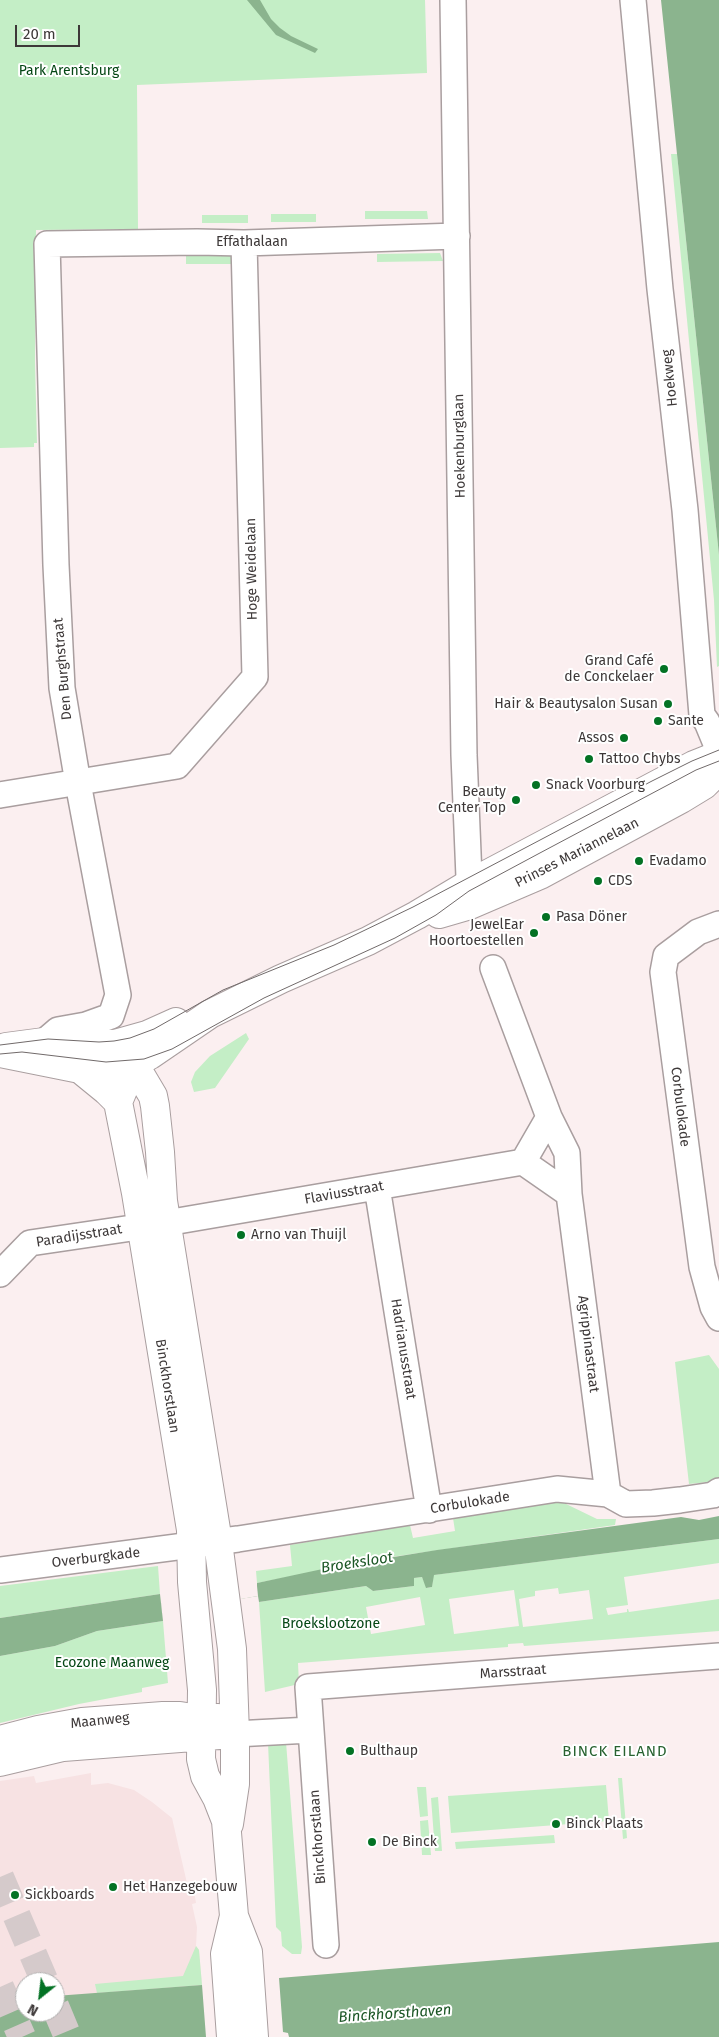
<!DOCTYPE html>
<html>
<head>
<meta charset="utf-8">
<style>
	body { margin:0 }
	#map { position:relative; width:719px; height:2037px; overflow:hidden; background:#fbeff0; font-family:"Fira Sans",sans-serif }
	canvas { display:block }
	.north { position:absolute; left:15px; top:1972px; width:50px; height:50px; box-sizing:border-box; background:#fff; border:1px solid #b1afaf; border-radius:50%; rotate:209deg; font-size:14px; font-weight:700; line-height:20px; text-align:center; color:#3d3838 }
	.north::after { content:''; display:block; margin:auto; width:18px; height:22px; background:#037224; clip-path:polygon(50% 0,100% 100%,50% 72%,0 100%) }
	.scale { position:absolute; left:15px; top:25px; width:65px; height:22px; box-sizing:border-box; border:2px solid #3d3838; border-top:0; padding-left:6px; font-size:15px; line-height:18px; white-space:nowrap; color:#3d3838; -webkit-text-stroke:4px #fff; paint-order:stroke }
</style>
</head>
<body>
<div id="map">
<canvas width="719" height="2037"></canvas>
<div class="north">N</div>
<div class="scale">20 m</div>
</div>
<script>
const g = document.querySelector('canvas').getContext('2d');
g.lineJoin = 'round';
function fill(path, color) { g.fillStyle = color; g.fill(path, 'evenodd'); }
const shape = rows => new Path2D(rows.map(r => 'M' + r).join(''));
function trace(path, color, width, dash) { g.strokeStyle = color; g.lineWidth = width; g.lineCap = dash ? 'butt' : 'round'; g.setLineDash(dash || []); g.stroke(path); }
function write(font, color, halo, rows, align = 'center') {
  g.font = font + ' "Fira Sans",sans-serif'; g.lineWidth = 4; g.setLineDash([]); g.textBaseline = 'middle'; g.strokeStyle = halo; g.fillStyle = color; for (const [text, x, y, turn = 0] of rows) {
    g.save(); g.translate(x, y); g.rotate((+turn || 0) * Math.PI / 180); g.textAlign = isNaN(turn) ? turn : align; if (halo) g.strokeText(text, 0, 0); g.fillText(text, 0, 0); g.restore();
  }
}
fill(shape([
	[91,1773,91,1785,108,1783,134,1790,152,1802,172,1818,189,1892,194,1891,196,1903,192,1904,197,1927,196,1946,199,1950,202,1985,199,1991,55,2008,55,1982,25,1982,25,2012,0,2020,0,1781,34,1776,36,1783]
]), '#f7e2e3');
fill(shape([
	[0,0,425,0,427,73,137,85,138,229,36,230,35,362,37,443,34,443,34,447,0,448],
	[671,154,677,154,719,555,719,666,717,667,714,600],
	[365,211,427,211,428,219,365,219],
	[271,214,316,214,316,222,271,222],
	[202,215,248,215,248,223,202,223],
	[440,253,443,261,377,262,377,254],
	[186,256,232,256,232,264,186,264],
	[246,1033,249,1039,215,1088,194,1092,191,1082,195,1072,210,1056],
	[709,1355,719,1369,719,1481,689,1484,675,1362],
	[557,1502,562,1502,597,1519,616,1519,615,1525,391,1557,257,1583,256,1571,292,1566,290,1545,410,1525,413,1538,455,1531,453,1518],
	[719,1539,719,1563,624,1577,628,1605,606,1608,608,1615,627,1612,627,1609,628,1609,629,1612,719,1599,719,1631,524,1646,523,1643,508,1644,508,1647,298,1663,299,1684,265,1692,259,1602,366,1586,373,1591,414,1586,413,1578,422,1577,427,1588,432,1587,433,1575],
	[558,1588,559,1594,589,1590,593,1619,523,1627,519,1599,535,1596,535,1591],
	[514,1590,519,1626,454,1634,449,1599],
	[420,1597,425,1625,371,1634,366,1607],
	[158,1566,160,1594,0,1618,0,1586],
	[163,1621,168,1683,142,1688,142,1692,79,1704,0,1723,0,1656,55,1646,97,1631],
	[286,1742,302,1947,301,1954,292,1954,282,1946,281,1932,276,1927,268,1743],
	[618,1778,622,1778,627,1838,623,1839],
	[606,1785,609,1821,451,1833,448,1796],
	[417,1787,426,1787,428,1816,420,1817],
	[438,1797,442,1851,435,1851,431,1798],
	[428,1820,431,1855,422,1855,420,1821],
	[554,1835,555,1843,456,1849,455,1842],
	[196,1946,199,1950,202,1985,97,1993,95,1984,183,1976]
]), '#c4eec6');
fill(shape([
	[247,0,260,0,271,19,280,28,291,36,318,49,315,53,276,35],
	[661,0,719,0,719,555,677,154],
	[719,1516,719,1539,434,1575,432,1587,426,1588,422,1577,414,1578,414,1586,373,1591,366,1586,259,1602,258,1596,162,1612,163,1621,97,1631,55,1646,0,1656,0,1618,160,1594,161,1603,257,1587,257,1583,332,1567,437,1550,681,1517,699,1520],
	[719,1942,719,2037,289,2037,288,2033,283,2032,279,1978],
	[202,1985,206,2037,0,2037,0,2007,25,2001,25,2012,55,2012,55,1996]
]), '#8bb48e');
fill(shape([
	[257,1586,258,1596,162,1613,161,1602]
]), '#fbeff0');
trace(shape([
	[0,1877,45,1982],
	[0,1987,22,2037],
	[55,2006,68,2037]
]), '#d5cacb', 28, [28, 14]);
const minor = shape([
	[453,0,464,755,470,902],
	[633,0,660,289,685,510,702,715,707,722,719,751],
	[0,795,177,766,255,677,244,243],
	[719,924,698,932,666,956,663,972,702,1267,713,1307,719,1318],
	[493,968,549,1117,523,1162],
	[44,1042,58,1030,86,1025,111,1016,118,995,78,783,62,688,56,565,47,244,197,242,244,243,457,236],
	[549,1117,567,1153,569,1194,608,1494],
	[523,1162,569,1194],
	[377,1187,429,1510],
	[0,1274,30,1243,166,1223,523,1162],
	[0,1570,238,1539,557,1489,608,1494,626,1504,653,1503,680,1500,713,1495,719,1491],
	[235,1734,310,1730],
	[326,1945,308,1687,719,1656]
]);
const tertiary = shape([
	[439,914,470,905,540,875,681,799,704,785,713,776,719,761],
	[98,1044,118,1053,134,1064,153,1096,155,1106,160,1152,163,1201,218,1542,232,1649,235,1734,235,1784,229,1824],
	[6,1047,44,1042,115,1044,147,1035,176,1022],
	[0,1053,80,1069,95,1064,134,1064,150,1055,210,1014,281,979,368,941,417,915,469,884,694,765,719,755],
	[134,1064,118,1102,136,1193,191,1530,192,1582,202,1690,201,1759,205,1776,217,1798,226,1821,234,1916,248,1952,254,2037],
	[80,1069,107,1091,118,1102],
	[0,1740,38,1730,82,1722,163,1716,180,1716,199,1719,218,1718],
	[0,1762,63,1747,219,1735],
	[231,2037,225,1954,234,1916]
]);
trace(minor, '#a99e9f', 28);
trace(tertiary, '#a99e9f', 30);
trace(minor, '#fff', 25);
trace(tertiary, '#fff', 28);
trace(shape([
	[0,1045,48,1039,99,1042,114,1041,130,1038,154,1029,223,990,334,945,413,907,652,781,692,761,719,750],
	[0,1054,22,1052,106,1062,144,1059,172,1049,264,998,395,938,436,915,469,891,538,854,696,770,719,761]
]), '#716a6a', 1);
for (const [x, y, r, color] of [
	[664,669,5,"#037224"],
	[668,704,5,"#037224"],
	[658,721,5,"#037224"],
	[624,738,5,"#037224"],
	[589,759,5,"#037224"],
	[536,785,5,"#037224"],
	[516,800,5,"#037224"],
	[639,861,5,"#037224"],
	[598,881,5,"#037224"],
	[546,917,5,"#037224"],
	[534,933,5,"#037224"],
	[241,1235,5,"#037224"],
	[350,1751,5,"#037224"],
	[556,1824,5,"#037224"],
	[372,1842,5,"#037224"],
	[113,1887,5,"#037224"],
	[15,1895,5,"#037224"]
]) { const dot = new Path2D(); dot.arc(x, y, r, 0, 2 * Math.PI); g.fillStyle = color; g.fill(dot); trace(dot, '#fff', 2); }
write('14px', '#054715', '#fff', [
	["Park Arentsburg",69,71],
	["Broekslootzone",331,1624],
	["Ecozone Maanweg",112,1663]
]);
write('14px', '#3d3838', '#fff', [
	["Effathalaan",252,242],
	["Hoekweg",670,378,-96],
	["Hoekenburglaan",460,446,-91],
	["Hoge Weidelaan",252,569,-91],
	["Den Burghstraat",63,669,-95],
	["Prinses Mariannelaan",577,853,-27],
	["Corbulokade",680,1107,83],
	["Flaviusstraat",344,1193,-10],
	["Paradijsstraat",79,1236,-9],
	["Agrippinastraat",588,1344,83],
	["Hadrianusstraat",403,1349,81],
	["Binckhorstlaan",167,1386,81],
	["Corbulokade",470,1503,-9],
	["Overburgkade",96,1558,-7],
	["Marsstraat",513,1672,-4],
	["Maanweg",100,1721,-6],
	["Binckhorstlaan",318,1837,-94]
]);
write('14px', '#3d3838', '#fff', [
	["Grand Café",654,661,"right"],
	["de Conckelaer",654,677,"right"],
	["Hair & Beautysalon Susan",658,704,"right"],
	["Sante",668,721],
	["Assos",614,738,"right"],
	["Tattoo Chybs",599,759],
	["Snack Voorburg",546,785],
	["Beauty",506,792,"right"],
	["Center Top",506,808,"right"],
	["Evadamo",649,861],
	["CDS",608,881],
	["Pasa Döner",556,917],
	["JewelEar",524,925,"right"],
	["Hoortoestellen",524,941,"right"],
	["Arno van Thuijl",251,1235],
	["Bulthaup",360,1751],
	["Binck Plaats",566,1824],
	["De Binck",382,1842],
	["Het Hanzegebouw",123,1887],
	["Sickboards",25,1895]
], 'left');
write('italic 15px', '#1b5625', '#fff', [
	["Broeksloot",357,1563,-9],
	["Binckhorsthaven",395,2014,-4]
]);
g.letterSpacing = '1px';
write('15px', '#286230', '#fff', [
	["BINCK EILAND",615,1752]
]);
g.letterSpacing = '0px';
</script>
</body>
</html>
